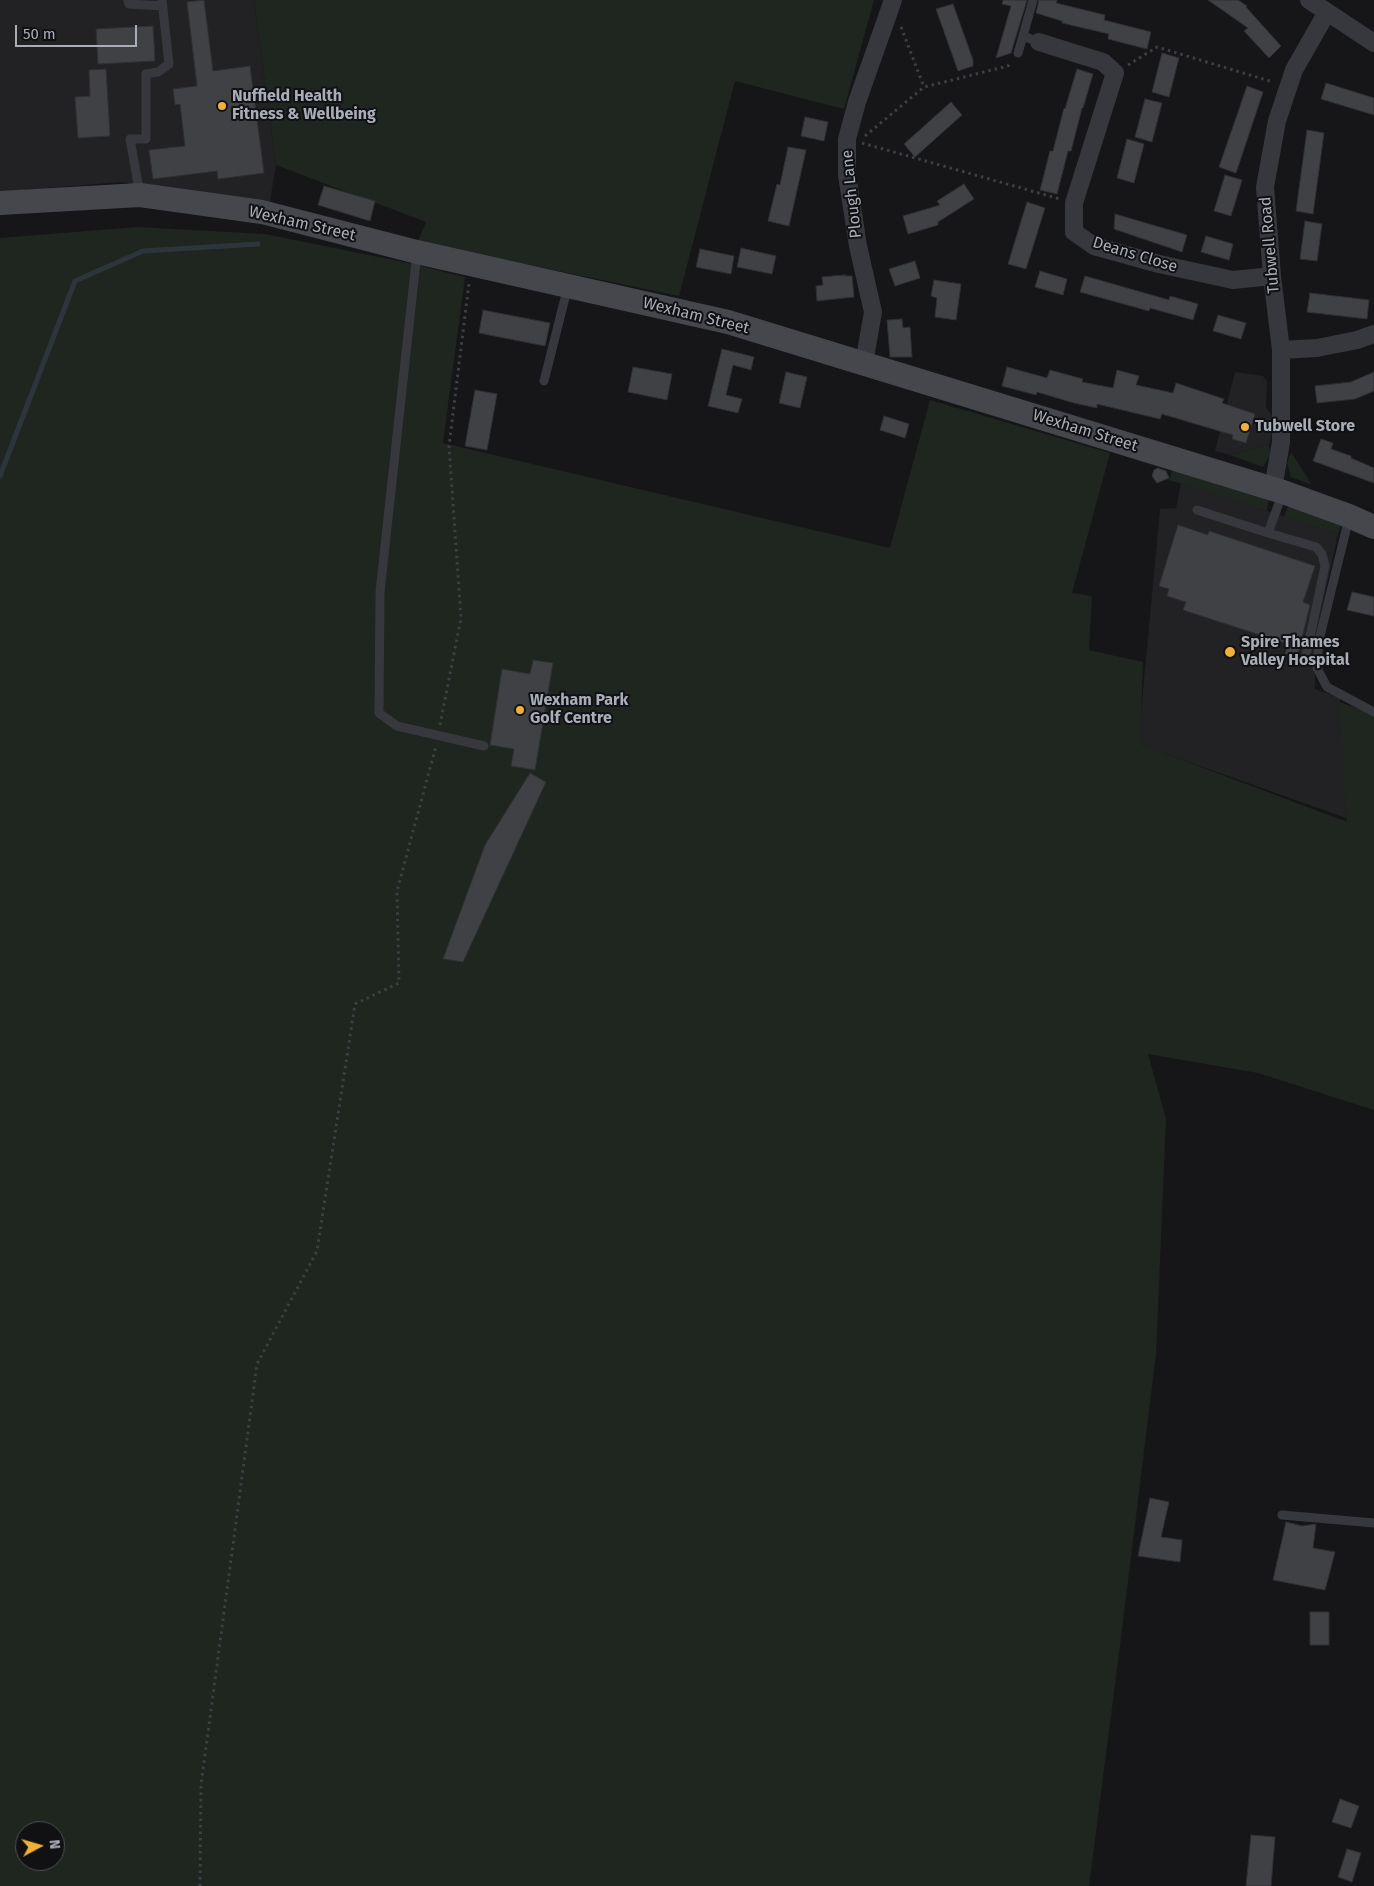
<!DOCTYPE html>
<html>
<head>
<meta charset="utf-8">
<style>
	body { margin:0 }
	#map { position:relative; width:1374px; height:1886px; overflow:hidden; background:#161618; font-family:"Fira Sans",sans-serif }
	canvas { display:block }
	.north { position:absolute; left:15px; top:1821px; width:50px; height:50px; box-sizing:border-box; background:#111113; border:1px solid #4d4f55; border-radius:50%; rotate:84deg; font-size:14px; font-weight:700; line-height:20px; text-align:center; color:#a8adb8 }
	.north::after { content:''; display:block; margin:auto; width:18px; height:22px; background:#f2b134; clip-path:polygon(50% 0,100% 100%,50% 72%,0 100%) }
	.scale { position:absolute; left:15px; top:25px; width:122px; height:22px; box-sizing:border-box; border:2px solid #a8adb8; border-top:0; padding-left:6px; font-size:15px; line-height:18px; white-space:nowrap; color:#a8adb8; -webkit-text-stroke:4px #111113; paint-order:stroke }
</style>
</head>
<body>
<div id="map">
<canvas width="1374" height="1886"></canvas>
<div class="north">N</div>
<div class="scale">50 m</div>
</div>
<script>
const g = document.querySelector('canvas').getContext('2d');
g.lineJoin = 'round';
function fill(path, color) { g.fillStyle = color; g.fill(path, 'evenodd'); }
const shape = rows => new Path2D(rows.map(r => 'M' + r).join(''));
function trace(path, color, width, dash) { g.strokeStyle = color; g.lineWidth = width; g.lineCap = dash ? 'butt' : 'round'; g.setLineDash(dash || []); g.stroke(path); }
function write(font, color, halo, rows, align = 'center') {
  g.font = font + ' "Fira Sans",sans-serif'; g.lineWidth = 4; g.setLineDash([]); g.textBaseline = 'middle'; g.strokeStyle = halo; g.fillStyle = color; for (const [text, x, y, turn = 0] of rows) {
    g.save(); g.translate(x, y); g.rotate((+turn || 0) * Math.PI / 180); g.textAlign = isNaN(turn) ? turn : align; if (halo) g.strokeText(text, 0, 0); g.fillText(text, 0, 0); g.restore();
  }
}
fill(shape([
	[0,0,254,0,276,165,269,206,121,182,0,192],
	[1235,372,1263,376,1267,381,1266,408,1275,419,1269,445,1230,455,1215,451],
	[1181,483,1338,534,1315,639,1315,689,1340,698,1349,819,1138,744,1160,509,1176,508]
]), '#222225');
fill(shape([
	[254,0,874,0,844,109,735,81,679,296,424,243,418,241,426,222,276,165],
	[138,227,265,234,408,263,465,277,443,443,890,548,930,400,1110,453,1072,593,1092,596,1089,650,1143,662,1140,744,1347,822,1339,702,1374,714,1374,1110,1258,1073,1148,1054,1166,1119,1156,1354,1121,1638,1089,1886,0,1886,0,238],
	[25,1831,55,1831,55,1861,25,1861],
	[1269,445,1270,455,1263,467,1230,455],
	[1291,452,1312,485,1291,477,1287,463],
	[1174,466,1269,496,1267,511,1169,480],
	[1288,506,1343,520,1338,534,1284,517]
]), '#1e261f');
trace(shape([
	[0,476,75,281,143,251,258,244]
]), '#2c353c', 5);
const building = shape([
	[204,0,213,71,250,66,264,173,218,179,217,171,153,179,149,150,185,146,180,104,175,105,173,89,197,86,187,2,204,0],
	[1003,0,1027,0,1011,53,996,58,1011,6,1002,4,1003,0],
	[1039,0,1057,0,1056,3,1105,15,1104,20,1151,32,1147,49,1108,39,1109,34,1062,23,1062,21,1036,13,1039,0],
	[1208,0,1238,0,1247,6,1246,7,1281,46,1269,58,1244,31,1248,28,1208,0],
	[953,4,973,60,973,66,958,71,936,9,953,4],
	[153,26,155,61,98,64,96,29,153,26],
	[1162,53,1179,58,1169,97,1152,92,1162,53],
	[106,69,110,136,78,138,75,97,90,96,89,70,106,69],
	[1077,69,1093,74,1083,108,1082,108,1071,151,1068,151,1057,194,1040,190,1050,151,1053,151,1064,108,1065,109,1077,69],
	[1326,83,1374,98,1374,115,1321,99,1326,83],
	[1247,86,1263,92,1236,173,1219,167,1247,86],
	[1145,99,1162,103,1152,142,1135,137,1145,99],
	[951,102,962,115,915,157,904,144,951,102],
	[805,117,828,122,824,141,801,136,805,117],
	[1307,130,1324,133,1313,214,1296,211,1307,130],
	[1127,139,1144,144,1134,183,1117,178,1127,139],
	[788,147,806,150,789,226,768,221,777,184,780,185,788,147],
	[1225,175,1242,180,1231,216,1214,211,1225,175],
	[964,184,974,199,938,222,938,225,908,234,903,216,940,205,937,201,964,184],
	[324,186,375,201,370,221,318,205,324,186],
	[1027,202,1045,208,1026,269,1008,264,1027,202],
	[1115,214,1187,235,1182,252,1114,229,1115,214],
	[1305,221,1322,224,1317,261,1300,259,1305,221],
	[1206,236,1233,244,1229,260,1201,252,1206,236],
	[741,248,776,256,772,274,737,267,741,248],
	[700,249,734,256,731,274,696,267,700,249],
	[915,261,920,278,895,286,889,269,915,261],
	[1040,271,1067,279,1063,295,1035,287,1040,271],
	[845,275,845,276,852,276,854,297,817,301,816,286,823,285,822,277,845,275],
	[1085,276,1169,300,1170,296,1198,304,1193,320,1150,308,1149,311,1080,292,1085,276],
	[934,280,961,284,956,320,935,317,937,298,931,296,934,280],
	[1310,293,1369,300,1367,319,1307,312,1310,293],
	[483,310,550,323,545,346,479,333,483,310],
	[1218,315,1246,323,1241,339,1213,331,1218,315],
	[902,319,903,328,910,327,912,357,890,357,887,320,902,319],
	[722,349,754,357,751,370,733,365,726,395,742,399,738,413,708,406,722,349],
	[633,367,672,374,667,400,628,392,633,367],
	[1007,367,1047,378,1050,370,1083,379,1082,382,1113,388,1117,370,1139,376,1136,385,1173,393,1176,383,1224,399,1222,403,1255,414,1246,443,1232,439,1233,435,1162,414,1160,419,1097,404,1097,408,1074,403,1037,392,1036,395,1002,386,1007,367],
	[786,372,807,377,800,408,779,403,786,372],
	[1374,372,1374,391,1355,399,1317,403,1315,386,1351,382,1374,372],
	[475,390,497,394,487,450,465,446,475,390],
	[884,416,909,424,905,438,880,430,884,416],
	[1321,439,1333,443,1331,449,1351,456,1351,458,1374,468,1374,483,1313,461,1321,439],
	[1158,468,1166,471,1169,478,1157,483,1152,476,1154,470,1158,468],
	[1178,525,1208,535,1209,531,1315,566,1303,602,1310,605,1297,658,1285,654,1288,644,1183,610,1186,602,1167,596,1169,589,1159,586,1178,525],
	[1352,592,1374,597,1374,616,1347,610,1352,592],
	[533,660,553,663,535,770,511,766,514,749,490,745,502,669,530,674,533,660],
	[530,773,546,782,463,962,443,959,485,845,530,773],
	[1150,1498,1169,1502,1161,1537,1182,1540,1180,1562,1138,1556,1150,1498],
	[1286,1522,1302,1526,1316,1524,1313,1548,1335,1552,1325,1590,1273,1580,1286,1522],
	[1310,1612,1329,1612,1329,1645,1310,1645,1310,1612],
	[1340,1799,1359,1806,1351,1828,1332,1822,1340,1799],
	[1251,1835,1275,1837,1271,1886,1246,1886,1251,1835],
	[1347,1849,1361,1853,1352,1882,1338,1877,1347,1849]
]);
fill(building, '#404145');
trace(building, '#303034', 1);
trace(shape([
	[901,27,924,87],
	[1128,65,1157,47,1273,82],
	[865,136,924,87,1008,66,1011,61],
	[862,143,1060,199],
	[440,725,461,618,449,446,469,283],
	[200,1886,201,1785,257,1364,317,1251,355,1004,399,983,397,891,436,746]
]), '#3d3f44', 3, [2.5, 4]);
trace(shape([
	[128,0,129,4,163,6],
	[1033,0,1023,36,1039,42],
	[1018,53,1023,36],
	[140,195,130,139,146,139,146,74,158,72,169,64,162,0],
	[417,252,380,592,379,713,397,726,484,746],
	[544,381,568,286],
	[1283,492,1268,533,1316,547,1322,554,1325,566,1305,660],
	[1197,510,1268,533],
	[1349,518,1319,640,1317,668,1327,687,1374,712],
	[1282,1515,1374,1523]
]), '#37383d', 9);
trace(shape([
	[1309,0,1374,43],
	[1039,42,1103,62,1115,73,1074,203,1074,232,1094,246,1159,264,1233,280,1272,276],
	[1281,350,1317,348,1357,340,1374,334],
	[864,363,873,312,858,246,847,175,847,139,857,102,893,0],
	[1273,489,1281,442,1281,350,1272,276,1265,187,1277,121,1294,70,1327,12]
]), '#37383d', 18);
trace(shape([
	[0,203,140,195,262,212,417,252,728,322,1283,492,1349,516,1374,527]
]), '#45474d', 24);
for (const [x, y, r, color] of [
	[222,106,5,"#f2b134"],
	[1245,427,5,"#f2b134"],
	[1230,652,6,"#f2b134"],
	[520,710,5,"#f2b134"]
]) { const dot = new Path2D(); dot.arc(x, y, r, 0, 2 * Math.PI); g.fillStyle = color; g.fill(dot); trace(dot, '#111113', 2); }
write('bold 16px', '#a8adb8', '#111113', [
	["Nuffield Health",232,97],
	["Fitness & Wellbeing",232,115],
	["Tubwell Store",1255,427],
	["Spire Thames",1241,643],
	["Valley Hospital",1241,661],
	["Wexham Park",530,701],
	["Golf Centre",530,719]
], 'left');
write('16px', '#a8adb8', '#111113', [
	["Plough Lane",852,194,-96],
	["Wexham Street",302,224,13],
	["Tubwell Road",1270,245,-95],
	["Deans Close",1135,255,17],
	["Wexham Street",696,316,14],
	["Wexham Street",1085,431,17]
]);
</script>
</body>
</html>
